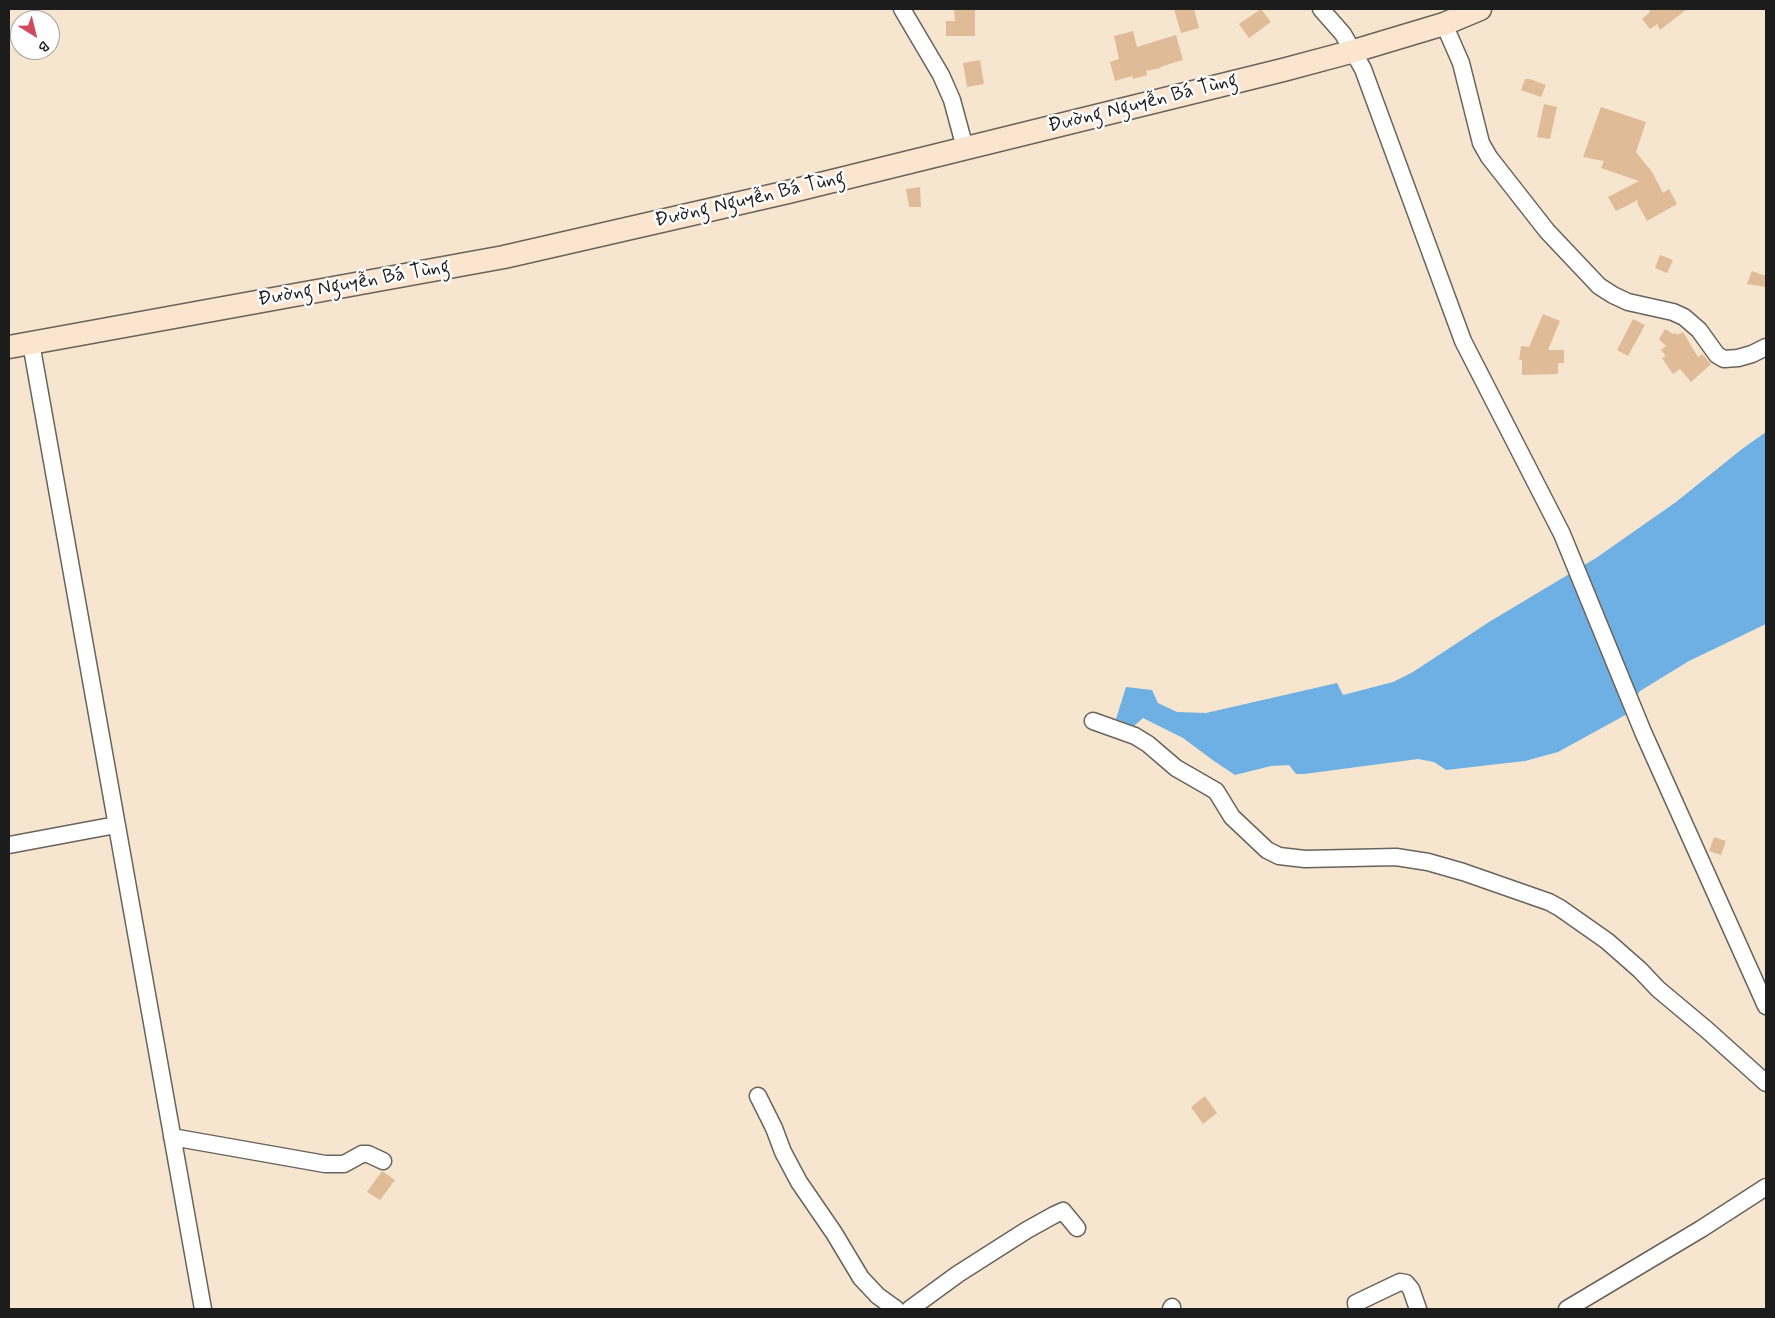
<!DOCTYPE html>
<html>
<head>
<meta charset="utf-8">
<style>
	body { margin:0 }
	#map { position:relative; width:1775px; height:1318px; overflow:hidden; background:#f6e6d0; font-family:Mynerve,sans-serif }
	canvas { display:block }
	.frame { position:absolute; inset:0; border:10px solid #1c1c1c; pointer-events:none }
	.north { position:absolute; left:10px; top:10px; width:50px; height:50px; box-sizing:border-box; background:#fff; border:1px solid #a4a4a4; border-radius:50%; rotate:144deg; font-size:14px; font-weight:700; line-height:20px; text-align:center; color:#1c1c1c }
	.north::after { content:''; display:block; margin:auto; width:18px; height:22px; background:#d1495b; clip-path:polygon(50% 0,100% 100%,50% 72%,0 100%) }
</style>
</head>
<body>
<div id="map">
<canvas width="1775" height="1318"></canvas>
<div class="frame"></div>
<div class="north">B</div>
</div>
<script>
const g = document.querySelector('canvas').getContext('2d');
g.lineJoin = 'round';
function fill(path, color) { g.fillStyle = color; g.fill(path, 'evenodd'); }
const shape = rows => new Path2D(rows.map(r => 'M' + r).join(''));
function trace(path, color, width, dash) { g.strokeStyle = color; g.lineWidth = width; g.lineCap = dash ? 'butt' : 'round'; g.setLineDash(dash || []); g.stroke(path); }
function write(font, color, halo, rows, align = 'center') {
  g.font = font + ' Mynerve,sans-serif'; g.lineWidth = 5; g.setLineDash([]); g.textBaseline = 'middle'; g.strokeStyle = halo; g.fillStyle = color; for (const [text, x, y, turn = 0] of rows) {
    g.save(); g.translate(x, y); g.rotate((+turn || 0) * Math.PI / 180); g.textAlign = isNaN(turn) ? turn : align; if (halo) g.strokeText(text, 0, 0); g.fillText(text, 0, 0); g.restore();
  }
}
fill(shape([
	[1766,432,1766,624,1689,661,1640,691,1633,701,1629,713,1558,752,1525,761,1446,770,1434,762,1418,759,1304,774,1296,774,1289,765,1271,766,1235,775,1214,761,1183,738,1143,718,1134,726,1116,719,1126,687,1152,690,1158,703,1177,712,1206,713,1337,683,1343,695,1393,682,1413,672,1489,622,1596,558,1676,502,1742,449]
]), '#6eb0e3');
fill(shape([
	[954,9,975,9,975,36,946,36,946,21,955,21],
	[1174,9,1194,9,1199,28,1181,33],
	[1261,9,1271,22,1249,38,1239,24],
	[1649,9,1687,9,1660,30,1657,24,1650,29,1642,19,1650,12],
	[1133,31,1137,47,1176,35,1183,60,1160,67,1161,68,1146,71,1147,75,1133,79,1132,76,1115,81,1110,62,1119,59,1114,36],
	[980,60,984,84,967,87,963,63],
	[1525,79,1530,79,1546,85,1541,97,1521,90],
	[1544,104,1557,107,1550,139,1537,137],
	[1601,107,1646,122,1636,152,1652,172,1663,193,1669,189,1677,204,1647,221,1637,203,1638,200,1616,211,1608,197,1639,181,1601,168,1604,161,1583,157],
	[920,187,921,207,909,207,906,189],
	[1660,255,1673,260,1667,273,1655,268],
	[1752,271,1766,276,1766,287,1747,284],
	[1543,314,1560,321,1548,350,1564,350,1564,363,1558,363,1558,374,1522,375,1522,360,1519,360,1521,346,1529,347],
	[1633,319,1645,325,1628,356,1617,350],
	[1665,329,1673,334,1676,333,1677,335,1683,332,1698,357,1702,354,1711,364,1691,382,1680,369,1673,374,1662,358,1666,356,1661,350,1666,346,1659,339],
	[1714,837,1726,841,1721,855,1709,851],
	[1205,1096,1217,1113,1203,1124,1191,1107],
	[382,1171,395,1180,380,1200,367,1192]
]), '#e0bb97');
const street = shape([
	[902,9,941,75,952,100,965,148],
	[1321,9,1343,34,1363,69,1463,341,1562,534,1643,732,1766,1006],
	[1444,24,1461,63,1481,143,1489,157,1547,231,1599,286,1613,295,1628,302,1673,312,1684,317,1699,330,1717,355,1724,359,1738,358,1752,354,1766,347],
	[31,343,203,1309],
	[1093,721,1135,736,1148,744,1176,768,1216,791,1232,817,1267,850,1279,856,1305,859,1396,857,1428,862,1463,872,1549,902,1560,908,1607,941,1640,970,1658,989,1707,1030,1766,1083],
	[9,845,116,825],
	[758,1096,774,1128,783,1152,799,1182,834,1233,861,1278,878,1296,896,1309],
	[172,1137,325,1164,344,1164,362,1154,368,1154,383,1161],
	[910,1309,958,1274,1027,1230,1054,1215,1063,1211,1077,1228],
	[1171,1309,1172,1307],
	[1357,1309,1356,1303,1400,1282,1406,1283,1411,1289,1418,1309],
	[1567,1309,1701,1229,1766,1187]
]);
const secondary = shape([
	[9,347,504,257,788,192,1283,70,1354,51,1444,24,1480,9]
]);
trace(street, '#68635b', 19);
trace(secondary, '#68635b', 25);
trace(street, '#fff', 16);
trace(secondary, '#fbe5cf', 22);
write('20px', '#1c1c1c', '#fff', [
	["Đường Nguyễn Bá Tùng",1143,104,-14],
	["Đường Nguyễn Bá Tùng",750,200,-13],
	["Đường Nguyễn Bá Tùng",354,284,-10]
]);
</script>
</body>
</html>
